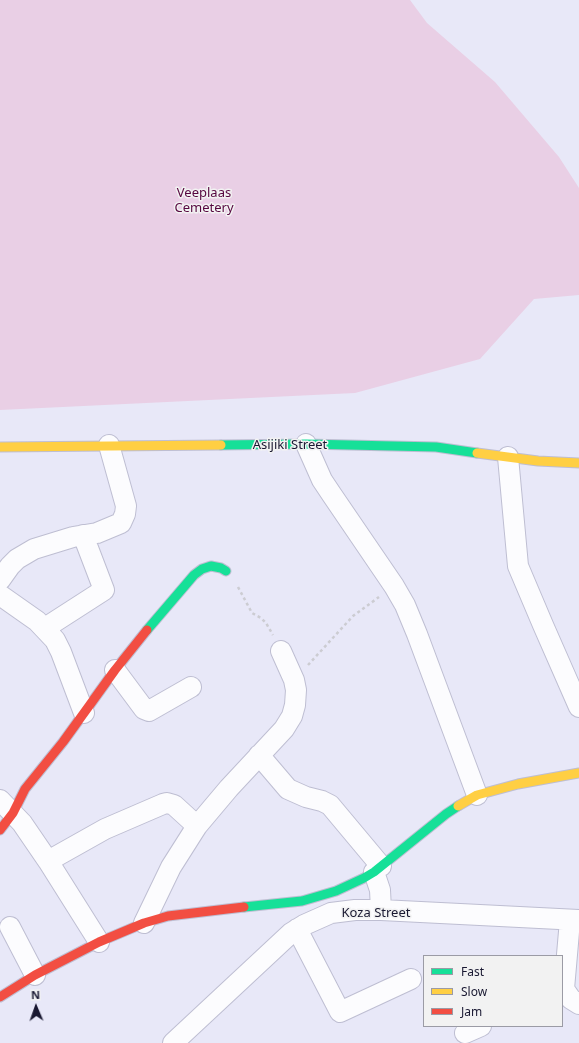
<!DOCTYPE html>
<html>
<head>
<meta charset="utf-8">
<style>
	body { margin:0 }
	#map { position:relative; width:579px; height:1043px; overflow:hidden; background:#e8e8f8; font-family:"Noto Sans",sans-serif }
	canvas { display:block }
	.legend { position:absolute; left:423px; top:955px; width:140px; height:72px; box-sizing:border-box; background:#f2f2f2; border:1px solid #9b9ba5; margin:0; padding:5px 7px; list-style:none; font-size:12px; color:#191831 }
	.legend li { display:flex; align-items:center; gap:8px; height:20px }
	.legend b { width:20px; border:1px solid #9b9ba5 }
	.north { position:absolute; left:16px; top:987px; width:40px; height:40px; -webkit-text-stroke:3px #f2f2f2; paint-order:stroke; rotate:358deg; font-size:11px; font-weight:700; line-height:16px; text-align:center; color:#191831 }
	.north::after { content:''; display:block; margin:auto; width:14px; height:18px; background:#191831; clip-path:polygon(50% 0,100% 100%,50% 72%,0 100%) }
</style>
</head>
<body>
<div id="map">
<canvas width="579" height="1043"></canvas>
<ul class="legend">
<li><b style="height:5px;background:#16e098"></b>Fast</li>
<li><b style="height:5px;background:#ffcf43"></b>Slow</li>
<li><b style="height:5px;background:#f24e42"></b>Jam</li>
</ul>
<div class="north">N</div>
</div>
<script>
const g = document.querySelector('canvas').getContext('2d');
g.lineJoin = 'round';
function fill(path, color) { g.fillStyle = color; g.fill(path, 'evenodd'); }
const shape = rows => new Path2D(rows.map(r => 'M' + r).join(''));
function trace(path, color, width, dash) { g.strokeStyle = color; g.lineWidth = width; g.lineCap = dash ? 'butt' : 'round'; g.setLineDash(dash || []); g.stroke(path); }
function write(font, color, halo, rows, align = 'center') {
  g.font = font + ' "Noto Sans",sans-serif'; g.lineWidth = 3; g.setLineDash([]); g.textBaseline = 'middle'; g.strokeStyle = halo; g.fillStyle = color; for (const [text, x, y, turn = 0] of rows) {
    g.save(); g.translate(x, y); g.rotate((+turn || 0) * Math.PI / 180); g.textAlign = isNaN(turn) ? turn : align; if (halo) g.strokeText(text, 0, 0); g.fillText(text, 0, 0); g.restore();
  }
}
fill(shape([
	[0,0,410,0,427,23,495,82,559,157,579,188,579,295,534,299,480,359,355,393,0,410]
]), '#e9cfe5');
const street = shape([
	[306,444,322,480,332,495,394,586,405,605,417,634,477,795],
	[508,457,518,566,543,625,579,707],
	[0,580,10,566,17,559,34,549,73,537,97,533,121,523,125,514,126,506,109,445],
	[0,595,37,621,55,640,61,652,84,713],
	[45,628,104,590,83,535],
	[115,670,144,709,149,711,191,687],
	[259,755,288,789,306,797,322,801,330,805,381,866],
	[0,800,22,823,48,861,105,829,163,804,167,803,174,805,197,826],
	[48,861,99,942],
	[374,872,380,890,381,910],
	[570,920,564,989,571,999,579,1004],
	[144,923,171,867,197,826,229,788,284,729,292,716,295,705,296,690,294,680,281,651],
	[10,927,35,975],
	[297,929,340,1012,411,979],
	[465,1033,481,1026],
	[173,1043,291,933,304,925,331,913,355,910,381,910,579,920]
]);
const fast = shape([
	[221,445,306,444,436,447,477,453],
	[147,630,194,575,202,569,211,566,221,568,226,571],
	[244,907,302,901,336,891,364,878,374,872,446,814,458,806]
]);
const slow = shape([
	[0,447,221,445],
	[477,453,538,461,579,463],
	[458,806,477,795,518,784,579,773]
]);
const jam = shape([
	[0,830,13,813,25,789,63,742,115,670,147,630],
	[0,997,35,975,99,942,144,923,168,916,244,907]
]);
trace(street, '#bebed2', 22);
trace(fast, '#bebed2', 11);
trace(slow, '#bebed2', 11);
trace(jam, '#bebed2', 11);
trace(shape([
	[238,587,252,613,261,618,266,623,273,635],
	[308,665,353,616,379,597]
]), '#ccccd2', 2.5, [3, 3]);
trace(street, '#fcfcfe', 20);
trace(fast, '#16e098', 9);
trace(slow, '#ffcf43', 9);
trace(jam, '#f24e42', 9);
write('13px', '#56063f', '#f2f2f2', [
	["Veeplaas",204,193],
	["Cemetery",204,208]
]);
write('13px', '#191831', '#f2f2f2', [
	["Asijiki Street",290,445],
	["Koza Street",376,913]
]);
</script>
</body>
</html>
